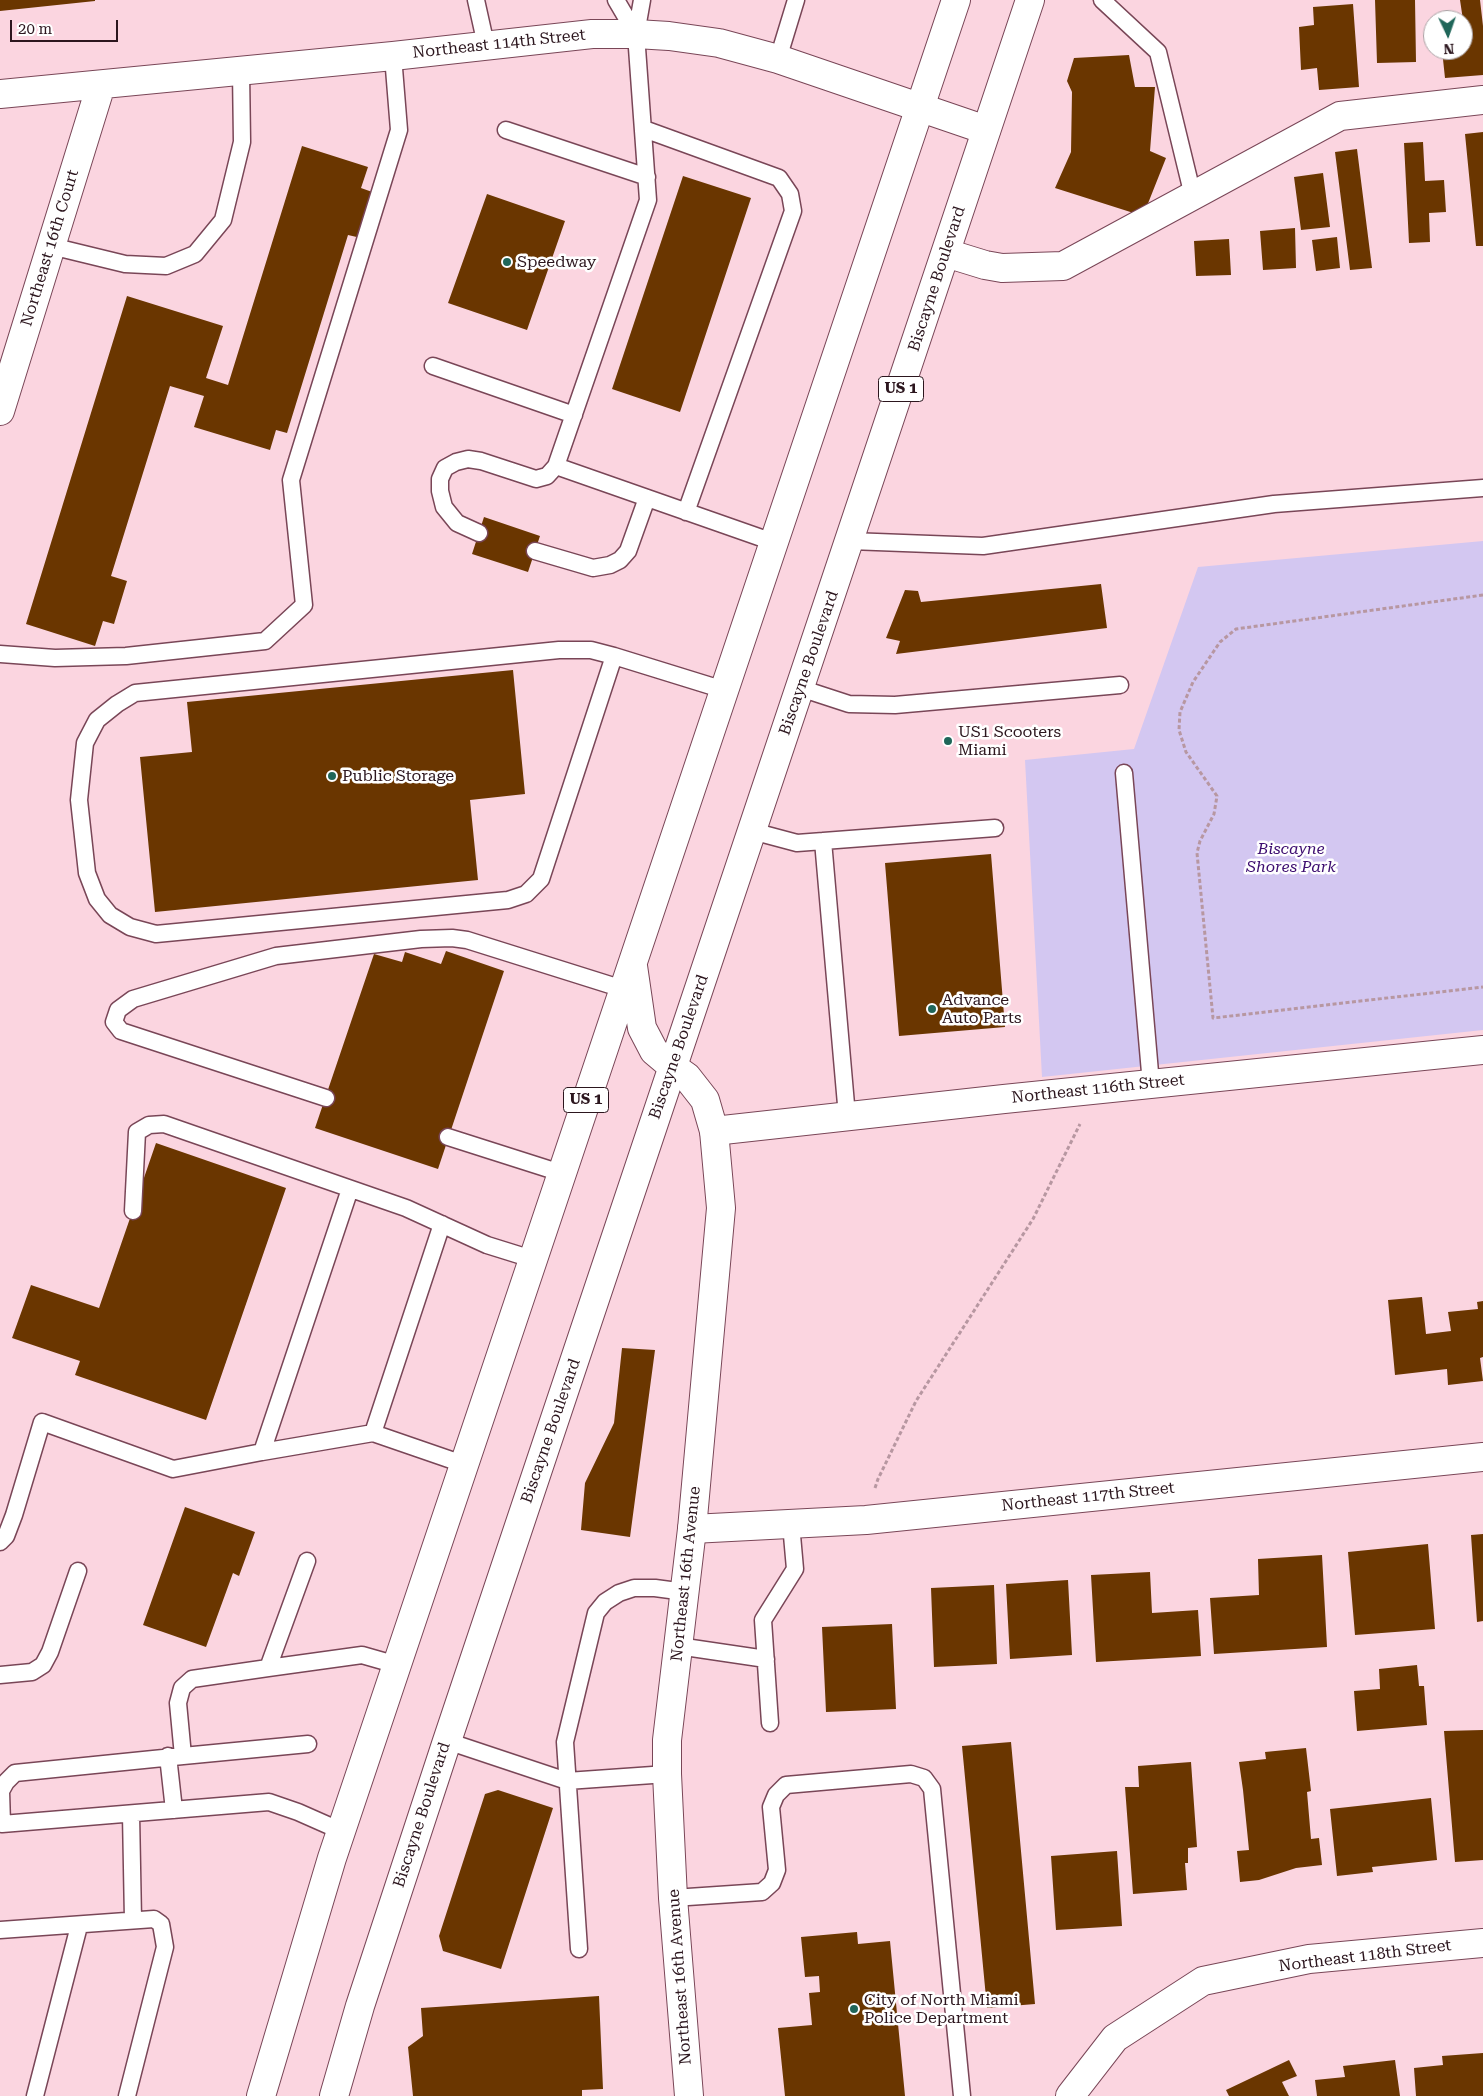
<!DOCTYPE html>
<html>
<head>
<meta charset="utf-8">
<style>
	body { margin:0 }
	#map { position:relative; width:1483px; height:2096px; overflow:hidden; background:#fbd5e0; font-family:"Roboto Serif",serif }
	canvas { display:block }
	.north { position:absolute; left:1423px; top:10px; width:50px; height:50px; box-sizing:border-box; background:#fff; border:1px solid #aba2a5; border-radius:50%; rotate:177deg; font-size:14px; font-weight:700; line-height:20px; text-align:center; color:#2c161e }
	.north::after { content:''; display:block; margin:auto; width:18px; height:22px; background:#1f6659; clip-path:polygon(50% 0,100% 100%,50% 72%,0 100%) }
	.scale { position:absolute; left:10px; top:20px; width:108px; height:22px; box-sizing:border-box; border:2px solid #2c161e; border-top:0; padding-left:6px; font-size:15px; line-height:18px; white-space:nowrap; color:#2c161e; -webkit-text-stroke:4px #fff; paint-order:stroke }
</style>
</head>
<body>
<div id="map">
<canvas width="1483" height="2096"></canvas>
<div class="north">N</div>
<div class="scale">20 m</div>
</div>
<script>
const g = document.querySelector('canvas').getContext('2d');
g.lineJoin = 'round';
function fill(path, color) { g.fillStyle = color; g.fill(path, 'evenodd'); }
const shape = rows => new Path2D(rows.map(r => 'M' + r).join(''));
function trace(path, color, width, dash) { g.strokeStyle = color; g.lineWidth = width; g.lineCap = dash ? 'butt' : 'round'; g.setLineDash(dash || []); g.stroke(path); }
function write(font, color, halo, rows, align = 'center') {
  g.font = font + ' "Roboto Serif",serif'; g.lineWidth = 5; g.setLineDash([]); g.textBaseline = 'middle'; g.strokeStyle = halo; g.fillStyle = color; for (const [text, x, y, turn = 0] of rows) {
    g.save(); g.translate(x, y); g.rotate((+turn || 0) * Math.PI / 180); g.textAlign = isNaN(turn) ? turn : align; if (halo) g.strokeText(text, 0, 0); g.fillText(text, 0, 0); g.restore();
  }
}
fill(shape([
	[1483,541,1483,1030,1042,1077,1025,760,1134,749,1198,567]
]), '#d3c7f1');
fill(shape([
	[0,0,95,0,95,1,0,11],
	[1375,0,1415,0,1416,62,1377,63],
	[1460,0,1480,0,1483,26,1483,75,1445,78,1442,50,1463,50,1463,20],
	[1353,4,1359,87,1319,90,1317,68,1301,70,1299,27,1314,25,1313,7],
	[1129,55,1135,87,1155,87,1150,151,1166,158,1143,216,1055,188,1071,152,1072,92,1067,81,1074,58],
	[1483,132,1483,246,1476,246,1465,134],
	[1423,142,1425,181,1444,180,1446,212,1429,213,1430,242,1409,243,1404,143],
	[302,146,368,167,361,188,375,193,361,238,348,235,287,433,276,430,270,450,194,427,204,396,170,386,111,576,127,581,114,624,103,621,95,646,26,624,127,296,223,326,206,378,228,385],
	[1357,149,1372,268,1350,270,1335,152],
	[1323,173,1330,227,1301,230,1294,177],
	[683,176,751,198,680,412,612,389],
	[487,194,565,221,527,330,448,303],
	[1295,228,1296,268,1263,270,1260,231],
	[1337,237,1340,268,1316,271,1312,240],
	[1229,239,1231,275,1196,276,1194,241],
	[484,517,540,536,528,572,472,554],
	[1101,584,1107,628,896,654,900,641,886,638,905,590,918,591,921,602],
	[513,670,525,794,470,800,478,880,155,912,140,757,192,752,187,702],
	[991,854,1005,1027,899,1036,885,863],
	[446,951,504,971,438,1169,315,1128,374,954,402,962,405,952,441,964],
	[156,1143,286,1188,206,1420,75,1375,80,1361,12,1338,31,1285,99,1308],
	[1422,1297,1426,1334,1451,1331,1448,1312,1478,1309,1477,1302,1483,1301,1483,1357,1480,1358,1483,1381,1448,1385,1447,1369,1395,1375,1388,1300],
	[622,1348,655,1350,630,1537,581,1530,585,1483,614,1423],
	[185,1507,255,1532,239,1576,233,1573,206,1647,143,1625],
	[1483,1534,1483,1621,1477,1622,1471,1535],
	[1428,1544,1435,1629,1355,1635,1348,1552],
	[1322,1555,1327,1647,1214,1654,1210,1598,1259,1595,1258,1559],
	[1150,1572,1152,1613,1198,1610,1201,1656,1096,1662,1091,1575],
	[1068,1580,1072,1655,1010,1659,1006,1584],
	[994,1585,997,1664,934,1667,931,1588],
	[892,1624,896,1709,826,1712,822,1627],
	[1417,1665,1419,1686,1424,1686,1427,1725,1357,1731,1354,1691,1380,1689,1379,1669],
	[1483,1730,1483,1860,1455,1862,1444,1731],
	[1011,1742,1035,2004,987,2008,962,1746],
	[1306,1748,1311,1791,1307,1792,1311,1839,1319,1838,1322,1865,1296,1868,1259,1880,1240,1882,1237,1851,1249,1850,1243,1790,1239,1762,1266,1759,1265,1752],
	[1191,1762,1197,1847,1188,1848,1188,1863,1185,1863,1187,1890,1133,1894,1125,1787,1139,1787,1138,1766],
	[498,1790,553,1808,501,1969,443,1951,439,1936,485,1794],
	[1431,1798,1437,1860,1372,1867,1373,1872,1337,1876,1330,1809],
	[1117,1851,1122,1926,1056,1930,1051,1856],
	[857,1932,858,1944,890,1941,905,2096,785,2096,778,2028,812,2025,809,1993,820,1992,819,1976,805,1977,801,1937],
	[599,1996,603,2089,582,2090,582,2096,413,2096,408,2047,423,2036,421,2008],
	[1483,2053,1483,2096,1416,2096,1414,2068,1443,2065,1442,2056],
	[1289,2060,1297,2076,1282,2082,1289,2096,1229,2096,1226,2090],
	[1395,2060,1400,2096,1317,2096,1315,2080,1345,2077,1343,2066]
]), '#6a3600');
const service = shape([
	[476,0,486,45],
	[616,0,636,34],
	[1102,0,1158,52,1193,196],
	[778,59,796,0],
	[644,129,779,178,790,194,793,211,686,512],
	[506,130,647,177],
	[51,246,125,264,166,266,195,254,223,220,242,142,241,71],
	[433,366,574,415],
	[556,466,773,542],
	[479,533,457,523,444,507,440,491,440,479,445,468,456,462,468,459,481,461,536,479,547,476,556,466,648,200,636,34,642,0],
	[850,541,983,546,1274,504,1483,488],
	[535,551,593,568,610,565,620,560,628,551,647,498],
	[0,654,55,658,126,656,265,641,304,605,291,480,399,130,393,56],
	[614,656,591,650,559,650,135,693,117,704,97,720,85,743,79,800,87,873,97,899,110,915,130,927,156,934,508,900,526,894,541,879,614,656,724,690],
	[800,688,849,704,895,705,1120,685],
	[1124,773,1151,1084],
	[752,831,797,843,995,828],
	[823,841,847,1116],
	[326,1098,121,1031,114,1022,118,1010,133,999,276,956,421,939,452,938,467,940,623,989],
	[448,1137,561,1173],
	[350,1189,262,1452,373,1433,463,1464],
	[133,1211,137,1132,149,1125,164,1124,406,1208,487,1245,532,1259],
	[373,1433,442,1224],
	[0,1542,6,1536,14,1515,42,1422,173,1469,262,1452],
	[307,1561,268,1668,362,1655,397,1665],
	[678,1646,766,1659],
	[268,1668,192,1679,182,1688,178,1703,183,1756,308,1744],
	[0,1675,32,1672,43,1665,50,1652,78,1571],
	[770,1723,763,1620,795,1569,791,1524],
	[447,1741,567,1781,667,1774],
	[168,1756,174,1810],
	[183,1756,15,1773,6,1782,1,1791,2,1824,269,1802,298,1812,341,1831],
	[131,1814,133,1920],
	[673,1898,762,1892,772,1883,777,1870,771,1807,776,1795,786,1785,911,1774,924,1778,932,1789,962,2096],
	[0,1930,154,1919,161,1924,165,1947,127,2096],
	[579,1949,565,1742,596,1613,605,1602,619,1593,634,1588,655,1588,685,1592],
	[35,2096,79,1926]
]);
const minor = shape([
	[0,94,393,56,592,34,636,34,669,36,719,43,778,59,986,130],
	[946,253,985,265,1002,268,1063,266,1340,116,1483,100],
	[0,411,101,85],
	[714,1131,1004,1099,1483,1050],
	[692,1529,866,1520,1483,1457],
	[1070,2096,1115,2038,1203,1981,1309,1959,1483,1943]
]);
const tertiary = shape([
	[673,1067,687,1077,705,1100,714,1131,721,1208,692,1529,667,1740,667,1774,673,1898,689,2096]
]);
const primary = shape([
	[633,966,642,1028,654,1051,673,1067],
	[261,2096,332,1858,956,0],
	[334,2096,360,2006,447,1741,1030,0]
]);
trace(service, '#794657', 19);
trace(minor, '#794657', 30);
trace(tertiary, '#794657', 30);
trace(primary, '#794657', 30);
trace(shape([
	[1483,595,1236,629,1220,642,1193,682,1180,712,1179,730,1186,752,1217,796,1214,814,1200,841,1197,853,1213,1018,1483,987],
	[875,1488,878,1479,916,1401,1033,1219,1080,1124]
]), '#b797a1', 3, [4, 2.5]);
trace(service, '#fff', 16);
trace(minor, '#fff', 28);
trace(tertiary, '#fff', 28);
trace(primary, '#fff', 28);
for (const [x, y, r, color] of [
	[507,262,5,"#1f6659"],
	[948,741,5,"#1f6659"],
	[332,776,5,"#1f6659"],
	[932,1009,5,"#1f6659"],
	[854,2009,5,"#1f6659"]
]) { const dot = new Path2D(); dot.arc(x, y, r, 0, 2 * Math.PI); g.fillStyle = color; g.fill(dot); trace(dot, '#fff', 2); }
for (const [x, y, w] of [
	[901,389,45],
	[586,1100,45]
]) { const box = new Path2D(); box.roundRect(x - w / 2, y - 12.5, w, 25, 4); g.fillStyle = '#fff'; g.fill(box); trace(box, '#2c161e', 1); }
write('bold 15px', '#2c161e', null, [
	["US 1",901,389],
	["US 1",586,1100]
]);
write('16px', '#2c161e', '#fff', [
	["Northeast 114th Street",499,44,-6],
	["Northeast 16th Court",50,248,-73],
	["Biscayne Boulevard",937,279,-72],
	["Biscayne Boulevard",809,663,-71],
	["Biscayne Boulevard",679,1047,-71],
	["Northeast 116th Street",1098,1089,-6],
	["Biscayne Boulevard",551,1431,-71],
	["Northeast 117th Street",1088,1497,-6],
	["Northeast 16th Avenue",686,1574,-84],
	["Biscayne Boulevard",422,1815,-72],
	["Northeast 118th Street",1365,1956,-7],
	["Northeast 16th Avenue",680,1977,-94]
]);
write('16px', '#2c161e', '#fff', [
	["Speedway",517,262],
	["US1 Scooters",958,732],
	["Miami",958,750],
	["Public Storage",342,776],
	["Advance",942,1000],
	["Auto Parts",942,1018],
	["City of North Miami",864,2000],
	["Police Department",864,2018]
], 'left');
write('italic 16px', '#3d0d70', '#fff', [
	["Biscayne",1291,849],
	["Shores Park",1291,867]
]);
</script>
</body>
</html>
